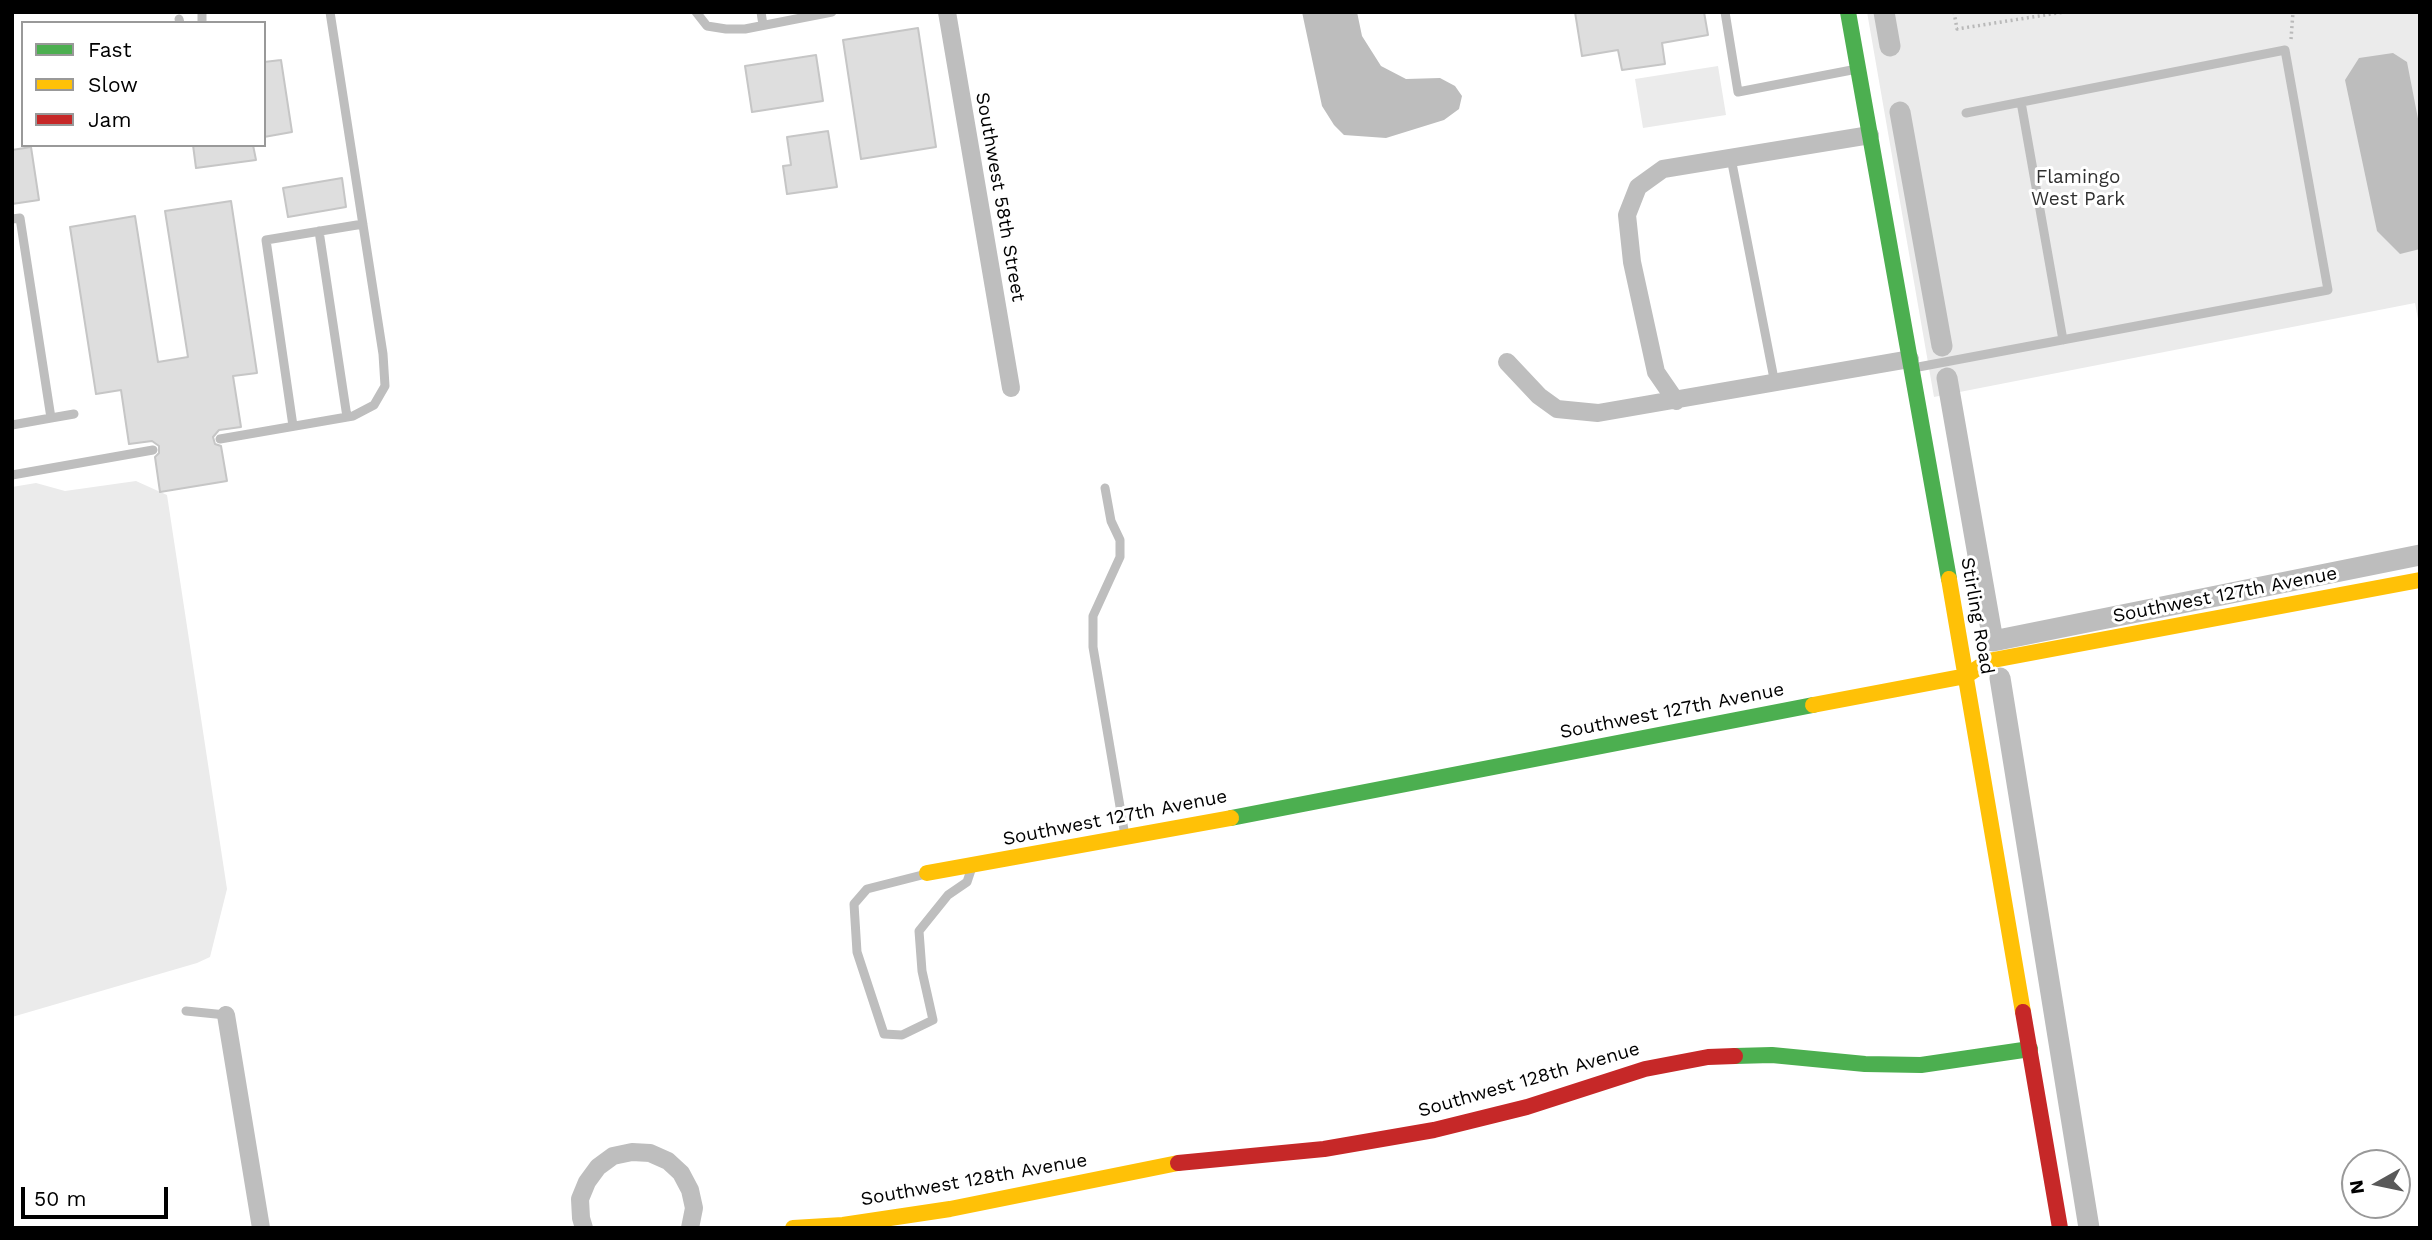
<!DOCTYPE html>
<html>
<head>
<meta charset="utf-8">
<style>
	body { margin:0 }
	#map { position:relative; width:2432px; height:1240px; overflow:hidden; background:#fff; font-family:"Work Sans",sans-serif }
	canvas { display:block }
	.frame { position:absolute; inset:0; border:14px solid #000; pointer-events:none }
	.legend { position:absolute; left:21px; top:21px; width:245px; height:126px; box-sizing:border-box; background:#fff; border:2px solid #999; margin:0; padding:9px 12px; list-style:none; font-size:21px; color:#000 }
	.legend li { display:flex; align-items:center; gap:14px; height:35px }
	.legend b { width:35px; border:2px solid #999 }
	.north { position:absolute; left:2341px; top:1149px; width:70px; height:70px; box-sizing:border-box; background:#fff; border:2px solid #999; border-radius:50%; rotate:261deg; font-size:19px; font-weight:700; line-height:28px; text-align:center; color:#000 }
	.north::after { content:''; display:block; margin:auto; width:24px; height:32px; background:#595959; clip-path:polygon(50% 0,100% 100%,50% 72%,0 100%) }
	.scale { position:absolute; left:21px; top:1187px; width:147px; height:32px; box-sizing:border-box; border:4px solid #000; border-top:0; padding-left:9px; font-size:21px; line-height:24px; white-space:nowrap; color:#000; -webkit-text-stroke:5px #fff; paint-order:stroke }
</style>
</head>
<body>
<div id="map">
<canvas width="2432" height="1240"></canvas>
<div class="frame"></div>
<ul class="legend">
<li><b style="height:9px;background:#4caf50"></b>Fast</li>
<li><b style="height:9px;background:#ffc107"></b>Slow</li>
<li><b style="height:9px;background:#c62828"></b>Jam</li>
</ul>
<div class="north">N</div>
<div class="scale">50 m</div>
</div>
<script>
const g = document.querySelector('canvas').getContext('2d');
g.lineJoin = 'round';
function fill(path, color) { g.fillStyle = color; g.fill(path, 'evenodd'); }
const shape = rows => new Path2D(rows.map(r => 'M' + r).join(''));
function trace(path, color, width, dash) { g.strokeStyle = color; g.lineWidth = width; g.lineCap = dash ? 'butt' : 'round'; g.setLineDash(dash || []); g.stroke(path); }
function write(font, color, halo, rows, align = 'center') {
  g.font = font + ' "Work Sans",sans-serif'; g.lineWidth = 6; g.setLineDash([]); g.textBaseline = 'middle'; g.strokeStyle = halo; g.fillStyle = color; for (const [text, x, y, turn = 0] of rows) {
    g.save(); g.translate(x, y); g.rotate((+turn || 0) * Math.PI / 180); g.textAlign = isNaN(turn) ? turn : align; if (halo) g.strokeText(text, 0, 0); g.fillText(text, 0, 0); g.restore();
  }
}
fill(shape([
	[1867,12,2420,12,2420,330,2415,303,1934,397],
	[1718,66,1726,115,1643,128,1635,79],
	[136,481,167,495,227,889,210,957,197,963,12,1017,12,487,36,483,65,491]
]), '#ebebeb');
fill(shape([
	[1302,12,1357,12,1362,36,1381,66,1406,79,1440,78,1455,86,1462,96,1459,109,1444,120,1386,138,1344,135,1334,125,1322,106],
	[2393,53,2407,62,2420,129,2420,249,2400,254,2377,231,2345,80,2359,58]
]), '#bdbdbd');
trace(shape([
	[1884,12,1890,46],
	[1900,112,1942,346],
	[1947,378,1993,641,2420,555],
	[2000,678,2089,1228]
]), '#bdbdbd', 21);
const building = shape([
	[1575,12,1704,12,1708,35,1662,43,1665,64,1622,70,1618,50,1582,56,1575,12],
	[918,28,936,147,861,159,843,40,918,28],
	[816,55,823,101,752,112,745,66,816,55],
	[281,60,292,132,264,137,264,62,281,60],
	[828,131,837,187,787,194,783,166,791,165,787,137,828,131],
	[193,145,253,145,256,160,196,168,193,145],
	[31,147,39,200,12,204,12,150,31,147],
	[342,178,346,207,288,217,283,188,342,178],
	[231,201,257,373,233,376,241,427,219,430,213,437,215,444,221,446,227,481,160,492,155,457,159,453,159,446,152,441,129,444,121,390,96,394,70,227,135,216,158,362,188,357,165,211,231,201]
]);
fill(building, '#dedede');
trace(building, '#c6c6c6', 2);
trace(shape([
	[1954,12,1957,29,2064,12],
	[2291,39,2293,12]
]), '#b9b9b9', 3.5, [2, 3.5]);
trace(shape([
	[202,12,202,23],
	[696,12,707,26,726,29,745,29,832,12],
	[761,12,763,25],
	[1725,12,1738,92,1857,69],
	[179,19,180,23],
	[2021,102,2063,340],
	[1731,158,1775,384],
	[12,219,20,218,51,418,12,425],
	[319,231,347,417],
	[1913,368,2328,290,2285,50,1966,113],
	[51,418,74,414],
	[293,426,266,240,363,224],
	[220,439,353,416,374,405,385,386,383,354,330,12],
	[12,475,153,450],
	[1105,488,1111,521,1120,540,1120,557,1093,616,1093,647,1125,836],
	[926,874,867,889,854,904,857,952,884,1034,902,1035,933,1020,922,971,919,931,948,895,967,882,971,870],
	[186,1011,226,1015]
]), '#bebebe', 9);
trace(shape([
	[947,12,1011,388],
	[1507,362,1539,396,1557,409,1598,413,1910,359],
	[1676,401,1656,372,1632,262,1627,215,1638,187,1663,169,1870,135],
	[226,1015,261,1228],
	[584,1228,581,1218,580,1199,587,1182,598,1167,613,1156,632,1152,650,1153,668,1161,681,1173,690,1190,694,1208,690,1228]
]), '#bebebe', 18);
trace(shape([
	[1848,12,1949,579],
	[1231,818,1813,705],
	[1735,1056,1772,1055,1865,1064,1921,1065,2030,1049]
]), '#4caf50', 16);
trace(shape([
	[1949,579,2023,1012],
	[1813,705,1966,676,1988,661,2420,580],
	[927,873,1231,818],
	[793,1228,843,1225,950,1209,1178,1163]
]), '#ffc107', 16);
trace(shape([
	[2023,1012,2060,1228],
	[1178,1163,1324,1149,1434,1130,1527,1107,1645,1069,1708,1057,1735,1056]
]), '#c62828', 16);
write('19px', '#313131', '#fff', [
	["Flamingo",2078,177],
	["West Park",2078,199]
]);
write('19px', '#000', '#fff', [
	["Southwest 58th Street",1000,197,80],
	["Southwest 127th Avenue",2225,595,-11],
	["Stirling Road",1977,616,80],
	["Southwest 127th Avenue",1672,711,-11],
	["Southwest 127th Avenue",1115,818,-11],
	["Southwest 128th Avenue",1529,1080,-16],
	["Southwest 128th Avenue",974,1180,-10]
]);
</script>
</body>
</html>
